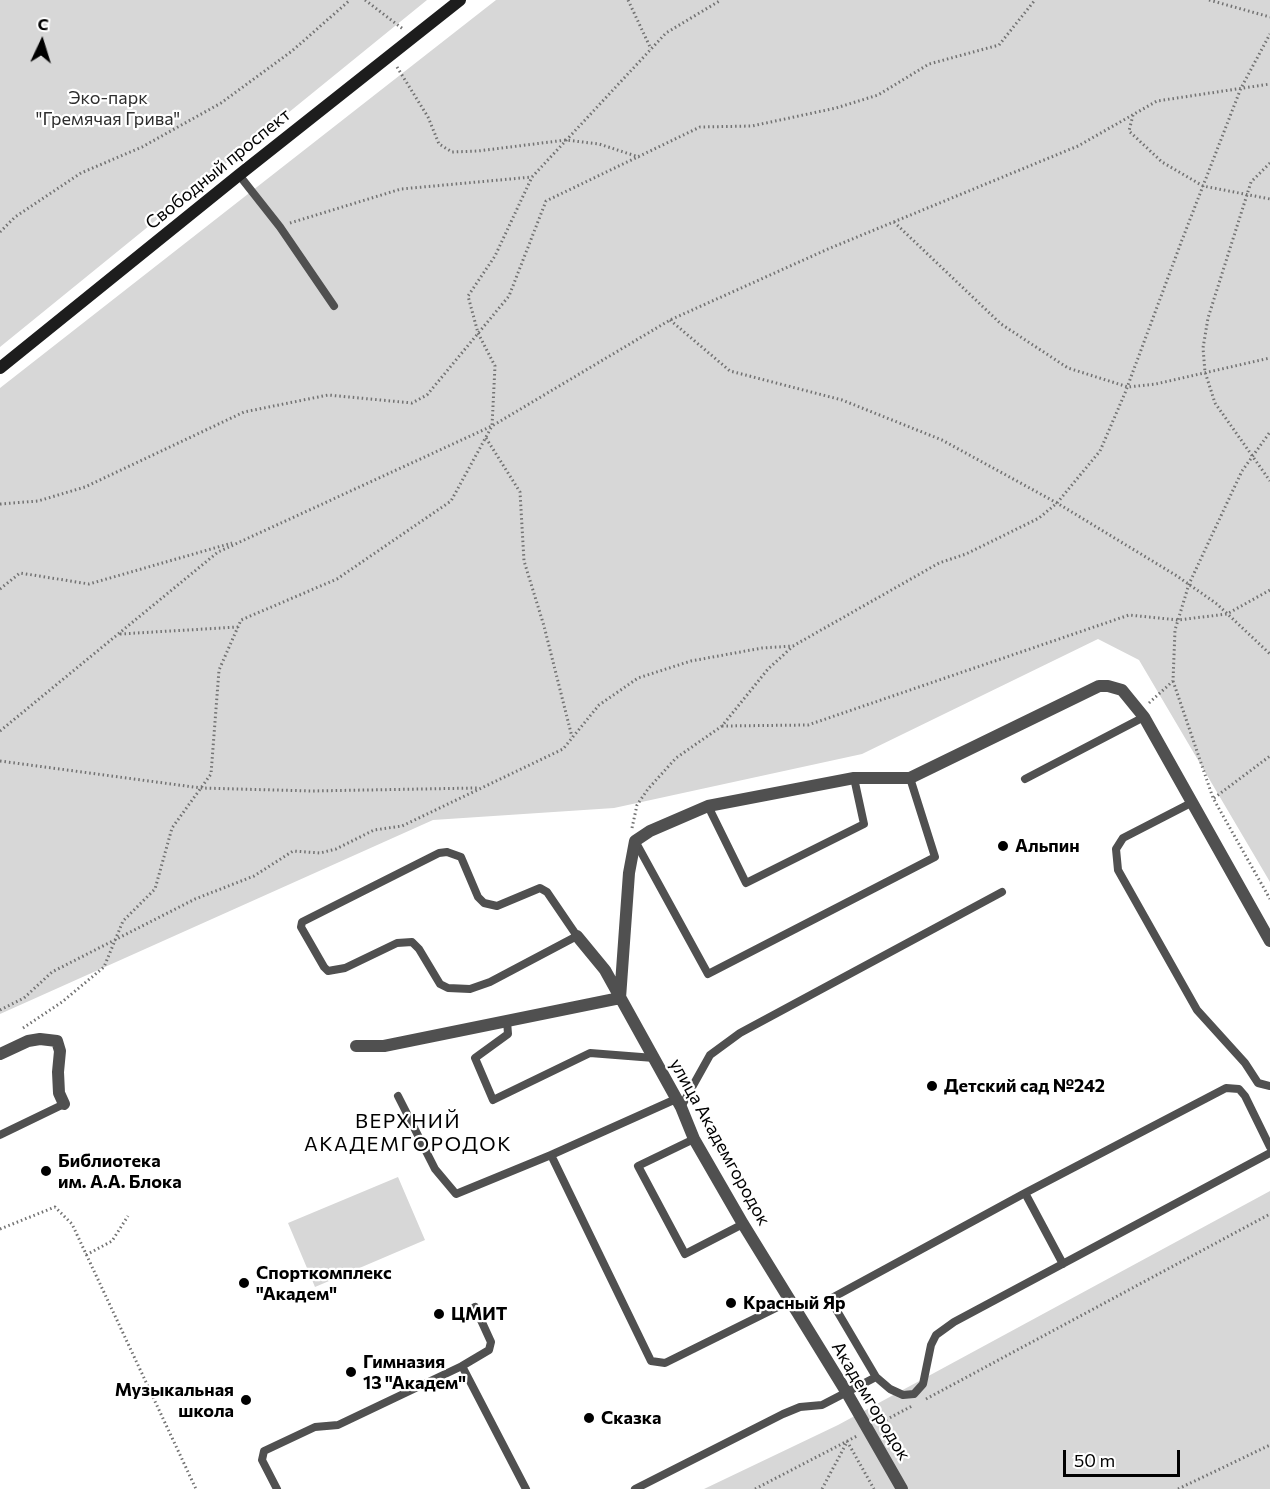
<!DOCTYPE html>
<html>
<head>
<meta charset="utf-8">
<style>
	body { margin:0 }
	#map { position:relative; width:1270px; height:1489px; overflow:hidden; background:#fff; font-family:Commissioner,sans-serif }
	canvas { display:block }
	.north { position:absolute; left:12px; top:12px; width:60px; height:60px; -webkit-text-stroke:4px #fff; paint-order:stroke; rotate:4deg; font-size:16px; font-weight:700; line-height:24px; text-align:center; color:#000 }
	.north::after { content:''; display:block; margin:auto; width:21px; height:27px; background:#000; clip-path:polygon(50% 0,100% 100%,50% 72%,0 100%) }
	.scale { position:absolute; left:1063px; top:1450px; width:117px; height:27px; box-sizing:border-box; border:3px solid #000; border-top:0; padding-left:8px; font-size:18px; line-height:21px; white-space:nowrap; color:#000; -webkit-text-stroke:4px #fff; paint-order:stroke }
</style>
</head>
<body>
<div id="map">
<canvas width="1270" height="1489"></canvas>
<div class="north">С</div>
<div class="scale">50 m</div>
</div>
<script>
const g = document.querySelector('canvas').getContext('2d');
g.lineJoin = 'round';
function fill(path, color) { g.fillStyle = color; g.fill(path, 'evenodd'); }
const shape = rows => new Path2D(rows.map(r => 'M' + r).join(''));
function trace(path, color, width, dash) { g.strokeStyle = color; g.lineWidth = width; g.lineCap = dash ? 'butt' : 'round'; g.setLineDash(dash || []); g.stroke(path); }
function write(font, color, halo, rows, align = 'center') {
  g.font = font + ' Commissioner,sans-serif'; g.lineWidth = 4.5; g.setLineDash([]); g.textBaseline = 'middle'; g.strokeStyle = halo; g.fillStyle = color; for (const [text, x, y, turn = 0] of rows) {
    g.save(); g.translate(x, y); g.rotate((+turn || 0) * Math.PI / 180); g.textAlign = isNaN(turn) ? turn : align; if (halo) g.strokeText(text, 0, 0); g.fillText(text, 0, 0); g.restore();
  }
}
fill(shape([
	[0,0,427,0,0,347],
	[496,0,1270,0,1270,882,1139,660,1098,639,862,754,614,808,433,820,0,1014,0,388],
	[398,1177,425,1240,315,1287,288,1223],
	[1270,1191,1270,1489,704,1489,838,1425]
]), '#d7d7d7');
trace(shape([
	[365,0,403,29],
	[628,0,651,49],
	[1209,0,1270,17],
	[397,67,428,117,439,144,452,152,478,151,566,140,599,144,639,157],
	[1133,115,1129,131,1162,162,1203,186,1270,199],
	[1270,163,1251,182,1208,318,1203,348,1205,372,1215,403,1270,481],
	[894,222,1001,324,1068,368,1128,387,1156,384,1270,358],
	[290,223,401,189,532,177],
	[0,232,15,217,81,173,142,147,221,103,292,51,350,0],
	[670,320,730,371,842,400,942,440,1057,503,1177,576,1217,604,1270,654],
	[486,438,520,492,524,561,544,626,572,737],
	[0,504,38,501,85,487,244,412,328,395,412,403,427,395,509,296,546,201,700,127,752,126,836,108,878,95,929,64,999,45,1035,0],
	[0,589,20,573,89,584,232,543],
	[120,634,238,627],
	[1173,681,1213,798,1270,899],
	[1149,703,1173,681,1175,630,1189,584,1242,471,1270,432],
	[722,726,808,725,1129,615,1178,620,1227,614,1270,590],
	[0,731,218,552,492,426,670,320,828,249,1078,146,1157,101,1270,84],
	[0,761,201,788,311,791,477,788],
	[1214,798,1270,756],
	[632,828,637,805,648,789,676,758,722,726,768,669,791,648],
	[0,1010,24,998,52,972,195,899,254,876,293,851,320,853,336,849,374,830,402,826,563,749,599,705,638,678,691,661,762,648,793,646,939,563,966,554,1039,518,1057,503,1100,451,1125,393,1182,240,1241,88,1270,34],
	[23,1028,62,1002,104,967,123,921,155,889,172,828,211,774,219,670,241,620,337,579,451,501,492,426,495,366,478,333,468,296,495,256,532,177,666,33,721,0],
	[0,1229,55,1207,72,1224,196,1489],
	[86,1255,112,1241,128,1216],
	[926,1399,1270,1214],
	[878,1424,912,1406],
	[847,1441,874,1489],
	[755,1489,857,1436],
	[822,1489,847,1442],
	[1178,1489,1270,1445]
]), '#727272', 3, [1.5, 3]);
trace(shape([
	[239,175,280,227,334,306],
	[1025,779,1144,717],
	[1191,803,1123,838,1116,849,1118,870,1197,1010,1245,1063,1258,1083,1270,1086],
	[708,806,746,883,864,824,854,778],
	[635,841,708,974,935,857,910,778],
	[447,852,461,857,478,897,484,903,497,906,540,888,547,892,577,936,490,982,470,989,448,988,440,984,419,949,412,942,397,943,345,968,328,971,324,967,301,927,302,922,439,853,447,852],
	[507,1021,508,1034,475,1058,493,1100,590,1053,654,1058],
	[398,1096,435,1169,456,1194,551,1155],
	[676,1099,551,1155,651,1361,665,1363,790,1301],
	[681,1107,710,1055,740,1033,1002,892],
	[0,1135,64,1104],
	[694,1139,638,1166,685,1254,743,1224],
	[1025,1193,1063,1264],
	[462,1366,489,1350,491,1342,475,1307],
	[876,1377,830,1299,1025,1193,1226,1088,1239,1089,1245,1096,1270,1147],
	[277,1489,262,1460,264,1451,315,1427,338,1425,462,1366,526,1489],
	[635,1489,783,1414,800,1407,822,1405,876,1377,890,1389,903,1395,914,1394,923,1384,931,1345,936,1335,954,1322,1270,1153]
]), '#505050', 8);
trace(shape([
	[577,936,605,970,681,1107,694,1139,743,1224,847,1393,902,1489],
	[620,998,629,873,635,841,650,831,708,806,854,778,910,778,1099,686,1108,686,1122,690,1144,717,1270,941],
	[356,1046,384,1046,620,998],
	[0,1054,28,1041,40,1039,57,1041,60,1051,58,1072,59,1093,64,1104]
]), '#505050', 12);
trace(shape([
	[0,368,239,175,460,0]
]), '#1d1d1d', 12);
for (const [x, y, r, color] of [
	[1003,846,6,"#000"],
	[932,1086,6,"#000"],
	[46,1171,6,"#000"],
	[244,1283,6,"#000"],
	[731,1303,6,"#000"],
	[439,1314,6,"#000"],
	[351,1372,6,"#000"],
	[246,1400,6,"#000"],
	[589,1418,6,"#000"]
]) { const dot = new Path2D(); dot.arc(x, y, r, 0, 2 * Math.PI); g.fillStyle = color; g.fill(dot); trace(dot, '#fff', 2); }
write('18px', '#2e2e2e', '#fff', [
	["Эко-парк",108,98],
	["\"Гремячая Грива\"",108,119]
]);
write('18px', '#000', '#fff', [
	["Свободный проспект",218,169,-39],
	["улица Академгородок",720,1142,61],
	["Академгородок",871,1401,59]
]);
write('bold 18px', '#000', '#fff', [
	["Альпин",1015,846],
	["Детский сад №242",944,1086],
	["Библиотека",58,1161],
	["им. А.А. Блока",58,1182],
	["Спорткомплекс",256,1273],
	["\"Академ\"",256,1294],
	["Красный Яр",743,1303],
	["ЦМИТ",451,1314],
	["Гимназия",363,1362],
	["13 \"Академ\"",363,1383],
	["Музыкальная",234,1390,"right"],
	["школа",234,1411,"right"],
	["Сказка",601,1418]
], 'left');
g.letterSpacing = '1.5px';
write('20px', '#000', '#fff', [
	["ВЕРХНИЙ",408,1121],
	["АКАДЕМГОРОДОК",408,1144]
]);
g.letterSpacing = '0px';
</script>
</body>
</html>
